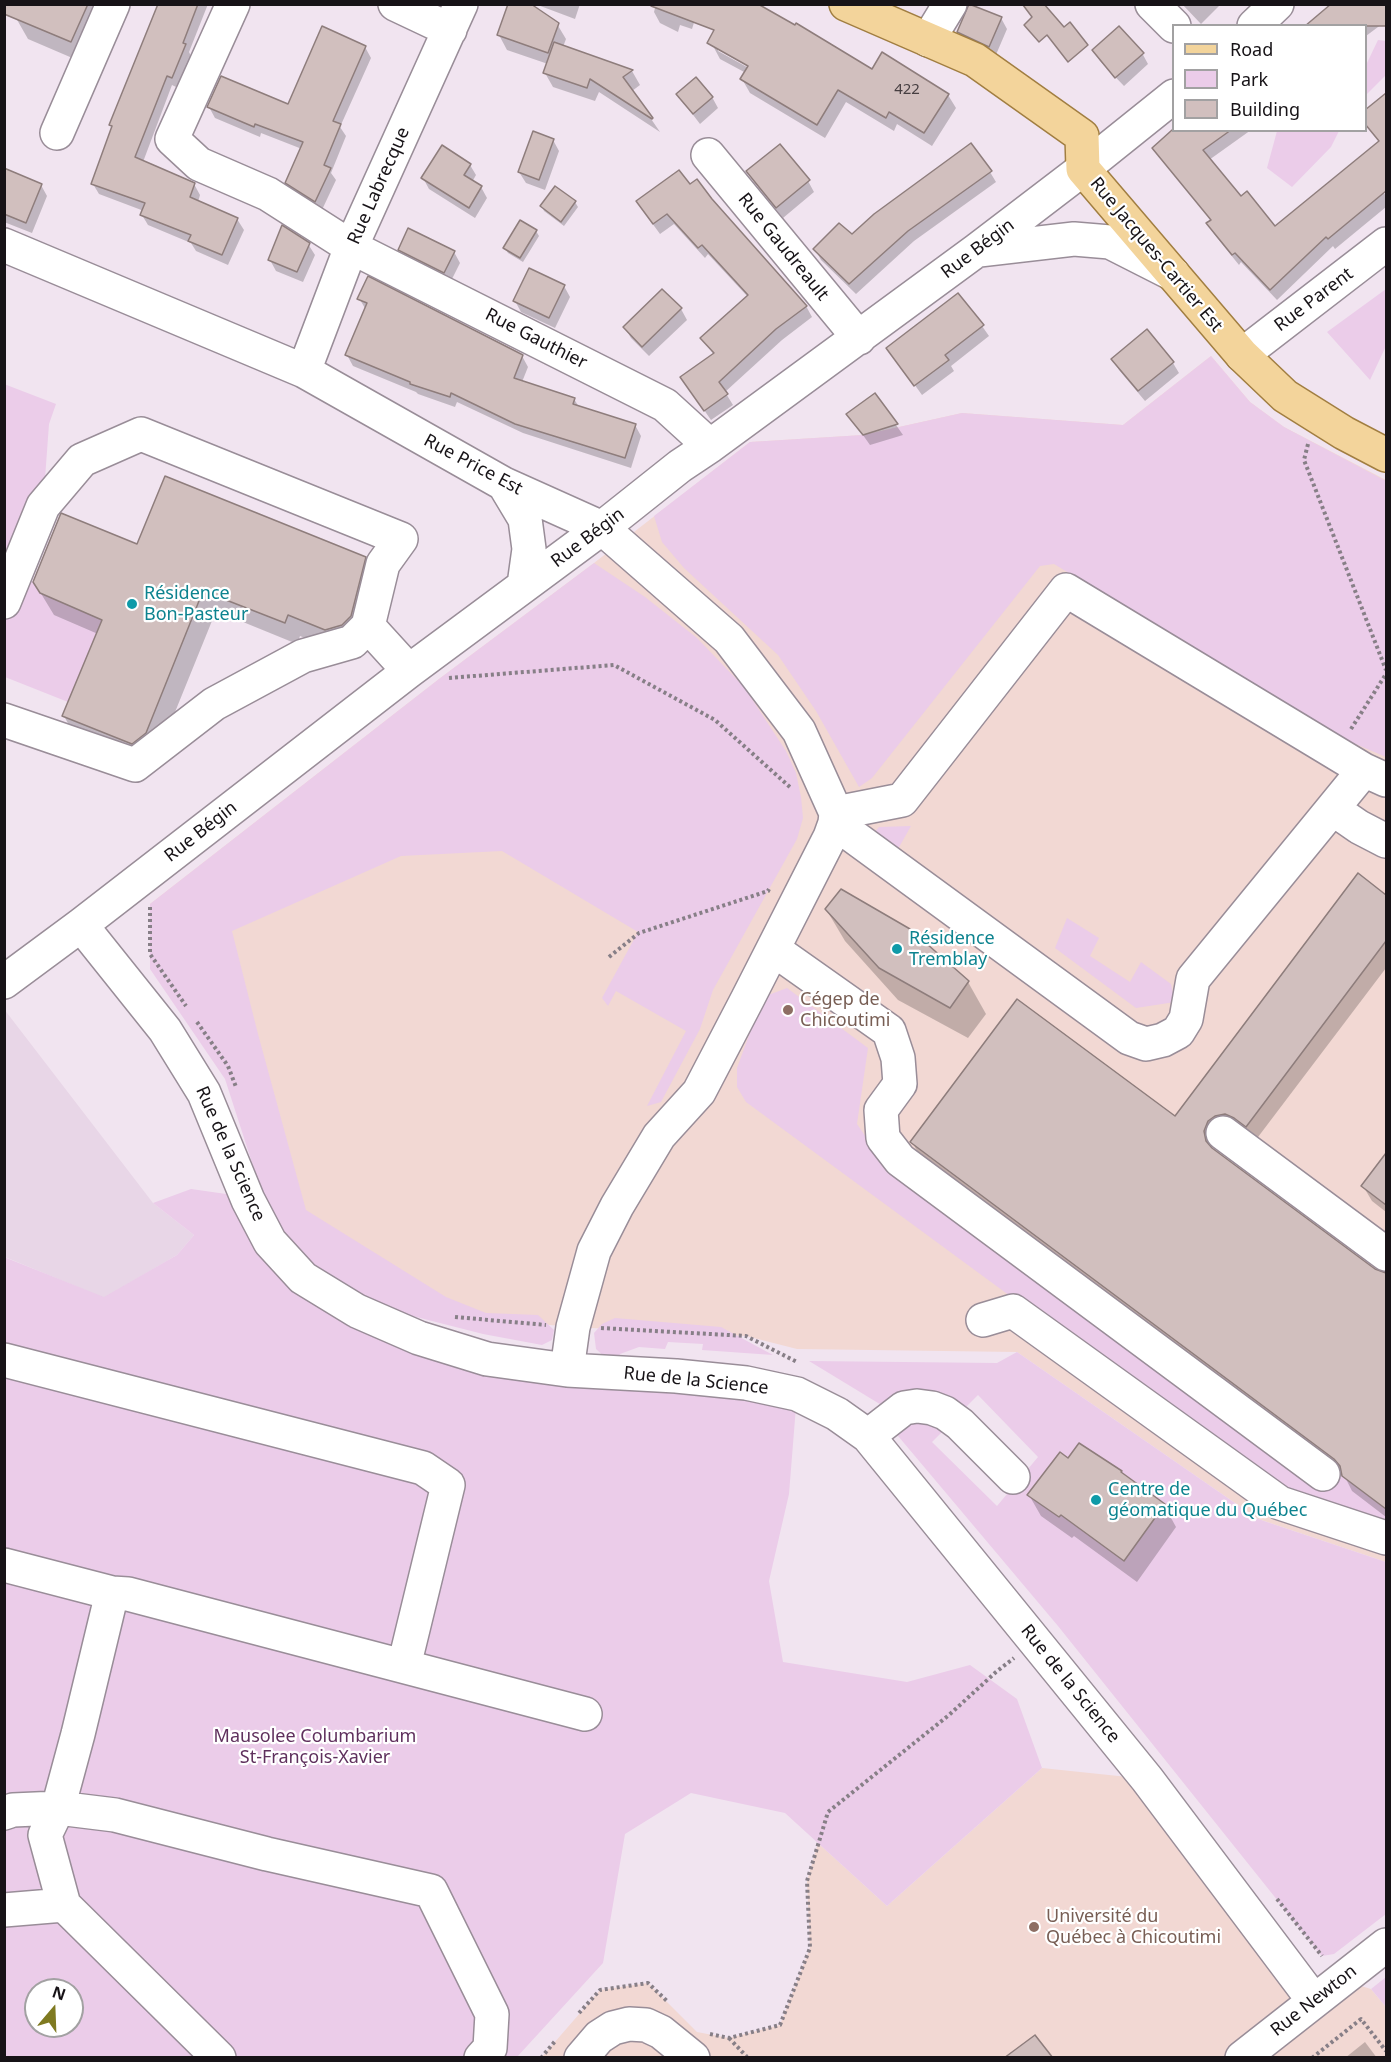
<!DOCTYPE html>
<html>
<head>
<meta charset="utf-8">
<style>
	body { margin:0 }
	#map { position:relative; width:1391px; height:2062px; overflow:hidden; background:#f1e4f0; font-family:"Noto Sans",sans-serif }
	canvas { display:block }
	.frame { position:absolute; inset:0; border:6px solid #171317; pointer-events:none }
	.legend { position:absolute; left:1172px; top:24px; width:195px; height:108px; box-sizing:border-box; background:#fff; border:2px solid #a2a1a2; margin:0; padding:8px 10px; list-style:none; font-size:18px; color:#171317 }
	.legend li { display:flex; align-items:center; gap:12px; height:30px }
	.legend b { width:30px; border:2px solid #a2a1a2 }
	.north { position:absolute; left:24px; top:1978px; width:60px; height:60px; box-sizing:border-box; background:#fff; border:2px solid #a2a1a2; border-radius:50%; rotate:19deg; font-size:16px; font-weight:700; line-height:24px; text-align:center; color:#171317 }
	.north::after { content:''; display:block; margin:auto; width:21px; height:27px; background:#7f7a21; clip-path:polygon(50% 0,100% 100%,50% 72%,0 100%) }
</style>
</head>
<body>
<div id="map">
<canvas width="1391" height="2062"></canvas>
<div class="frame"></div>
<ul class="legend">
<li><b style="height:8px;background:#f3d49b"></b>Road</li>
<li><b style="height:16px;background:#ebcce9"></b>Park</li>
<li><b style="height:16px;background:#d1bfbe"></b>Building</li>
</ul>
<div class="north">N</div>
</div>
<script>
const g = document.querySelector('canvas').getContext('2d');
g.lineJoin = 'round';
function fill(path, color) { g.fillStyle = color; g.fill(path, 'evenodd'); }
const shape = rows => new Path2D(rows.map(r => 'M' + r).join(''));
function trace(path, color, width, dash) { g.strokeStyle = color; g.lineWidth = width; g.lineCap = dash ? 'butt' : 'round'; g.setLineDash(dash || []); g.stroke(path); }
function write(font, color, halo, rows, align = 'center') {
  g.font = font + ' "Noto Sans",sans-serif'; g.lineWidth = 4.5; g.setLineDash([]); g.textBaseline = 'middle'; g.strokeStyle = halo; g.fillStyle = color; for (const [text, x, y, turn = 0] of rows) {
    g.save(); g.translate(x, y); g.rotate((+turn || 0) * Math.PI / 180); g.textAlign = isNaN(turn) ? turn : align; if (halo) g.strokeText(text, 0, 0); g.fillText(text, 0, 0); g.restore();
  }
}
fill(shape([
	[4,1009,153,1203,194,1235,177,1255,104,1298,5,1257]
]), '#e8d6e7');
fill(shape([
	[1211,356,1250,402,1284,427,1386,480,1386,1562,1258,1519,1017,1352,797,1349,746,1336,573,1327,434,1315,329,1267,253,1132,150,904,439,679,594,563,750,442,863,435,962,413,1123,425],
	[1042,1768,1147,1779,1314,2001,1341,1980,1371,1989,1386,2007,1386,2057,541,2058,600,1990,648,1983,697,2032,729,2038,780,2025,810,1948,807,1881,818,1843,887,1906]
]), '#f2d8d3');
fill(shape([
	[1378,40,1386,41,1386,75,1366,95,1366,65],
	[1277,131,1277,130,1339,131,1331,147,1292,187,1267,168],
	[1386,289,1386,346,1370,380,1327,332],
	[1211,356,1250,402,1284,427,1386,481,1386,757,1344,739,1054,564,1040,566,872,778,859,787,816,711,778,655,684,568,662,542,654,516,750,442,863,435,962,413,1123,425],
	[4,384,56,404,49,424,43,506,20,563,40,593,102,620,68,702,5,677],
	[594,563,645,597,697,638,744,687,786,751,796,773,801,797,803,818,797,839,713,990,700,1029,661,1102,647,1106,686,1031,616,991,608,1006,602,998,638,932,502,851,401,856,232,931,258,1034,306,1210,446,1297,486,1313,538,1315,554,1330,552,1340,542,1345,483,1334,389,1310,347,1289,313,1266,287,1240,265,1203,225,1079,150,969,150,904,439,679],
	[911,826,898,849,875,832,879,827],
	[1067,918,1099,938,1090,956,1130,982,1141,962,1171,984,1175,1002,1136,1008,1055,948],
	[787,988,868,1048,857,1124,874,1149,1335,1471,1386,1509,1386,1526,1270,1487,746,1102,737,1087,737,1068,763,997],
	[191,1189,226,1194,248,1200,270,1242,419,1338,797,1394,789,1494,769,1581,783,1662,907,1682,970,1665,1017,1699,1042,1768,887,1906,785,1813,691,1793,625,1834,603,1963,517,2057,5,2057,4,1257,104,1297,177,1255,194,1235,153,1203],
	[36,1990,72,1990,72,2026,36,2026],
	[615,1318,721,1327,773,1355,702,1350,703,1344,668,1342,665,1349,639,1347,620,1354,618,1360,608,1360,596,1349,594,1333,602,1324],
	[1017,1352,1258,1519,1386,1562,1386,1914,1334,1954,1322,1956,1058,1626,893,1430,904,1419,946,1428,932,1442,997,1506,1038,1457,978,1395,962,1411,883,1406,809,1361,997,1363],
	[1386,1977,1386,2007,1371,1989]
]), '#ebcce9');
fill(shape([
	[22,4,109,4,84,63,28,39,16,18],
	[158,4,208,4,189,52,191,56,178,88,172,85,143,162,194,184,200,195,198,202,237,219,244,230,228,265,196,251,191,243,148,225,142,215,144,211,99,194,93,184,113,129,110,125,158,8],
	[535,4,580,4,575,19],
	[656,4,700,4,692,29,680,25,678,32,660,23,654,12],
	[1182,4,1221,4,1201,24],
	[1343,4,1386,4,1386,21,1366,36,1366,26],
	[1001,18,1007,29,995,57,965,43,959,32],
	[557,24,566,39,563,47,632,71,640,85,632,91,660,132,599,92,595,101,553,87,545,73,548,64,507,50,499,35],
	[712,44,873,71,948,95,956,108,932,146,897,124,894,131,846,102,825,138,750,93,742,79,746,73,720,59],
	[718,48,755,69,754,71,718,51],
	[365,47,371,58,340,127,346,136,331,173,336,180,321,212,293,193,287,183,302,149,261,133,260,137,215,118,209,107,289,106],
	[1094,51,1142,53,1148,64,1124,86,1100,61],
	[678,95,712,97,718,108,700,124],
	[1386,95,1386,184,1381,189,1386,196,1386,207,1335,249,1333,246,1277,300,1241,262,1239,265,1214,234,1208,224,1212,221,1160,158,1154,148,1175,130,1251,130,1209,160,1240,198,1275,228,1380,142,1366,125,1366,112],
	[553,140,559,151,545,190,526,183,519,172],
	[470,165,476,175,472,182,481,187,487,198,475,218,429,189,423,178],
	[748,172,808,181,814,192,783,218,754,182],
	[990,172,996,182,914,241,856,294,821,260,815,249,852,236],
	[4,183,41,185,47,196,32,233,4,222],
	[689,187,711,200,806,306,812,317,782,340,725,392,733,405,711,420,688,387,714,355,702,338,748,297,708,254,705,258,674,224,660,234,644,212],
	[575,202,578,207,564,226,544,211,542,206],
	[536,231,539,236,523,262,508,253,505,248],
	[308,244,315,255,303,282,276,271,270,260],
	[400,250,454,252,460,263,450,283,406,260],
	[564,286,570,297,555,328,521,312,515,301],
	[359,298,522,356,528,367,522,382,574,399,579,407,635,425,641,436,631,468,523,433,457,402,455,407,418,394,416,392,353,366,347,355,366,310],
	[681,309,687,320,649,356,631,338,625,328],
	[982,326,989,336,951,366,954,371,922,395,888,348],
	[1113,359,1173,363,1179,373,1145,401,1119,370],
	[875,395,903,435,870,445,848,414],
	[138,546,365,558,377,580,338,651,300,636,297,644,216,611,158,754,76,738,64,716,98,634,54,615,34,582],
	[1359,876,1386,897,1386,968,1255,1141,1216,1138,1212,1148,1213,1151,1374,1270,1386,1275,1386,1517,1352,1491,1343,1473,921,1158,912,1142,1175,1118],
	[826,909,968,982,986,1014,968,1038,898,1000,845,941],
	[1386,1155,1386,1212,1372,1201,1363,1186],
	[1068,1460,1121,1472,1164,1505,1176,1527,1137,1582,1074,1536,1072,1538,1041,1516,1029,1495],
	[1365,2042,1377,2058,1345,2058]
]), '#0003');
const building = shape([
	[4,4,88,4,71,42,4,14,4,4],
	[158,4,198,4,183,43,186,44,172,78,167,76,135,157,195,183,190,197,238,218,222,255,188,241,191,235,140,215,145,203,91,184,112,126,109,125,158,4],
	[508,4,531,4,559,23,548,53,497,35,508,4],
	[651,4,758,4,795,25,796,23,872,69,882,52,949,94,924,133,889,112,886,118,838,90,817,125,740,79,748,66,707,43,714,30,651,6,651,4],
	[969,4,1002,17,989,47,957,32,969,4],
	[1044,4,1064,27,1070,22,1088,45,1068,62,1047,35,1039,42,1024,25,1032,17,1023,5,1044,4],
	[1331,4,1386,4,1386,26,1305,26,1331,4],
	[322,26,366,46,333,121,341,124,324,165,331,168,315,202,285,183,303,142,255,124,254,127,207,107,221,76,288,104,322,26],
	[1119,26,1144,53,1115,78,1092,50,1119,26],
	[554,42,633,70,623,77,653,118,652,119,590,79,587,88,543,73,554,42],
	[696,77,713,97,693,114,676,94,696,77],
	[1386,93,1386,191,1328,239,1326,237,1270,290,1235,253,1232,255,1206,223,1211,220,1152,148,1172,130,1231,130,1203,150,1241,196,1247,191,1275,226,1379,141,1365,124,1365,110,1386,93],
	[533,131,554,139,539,180,518,172,533,131],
	[971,143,992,171,908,231,849,284,813,249,839,223,852,234,874,214,971,143],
	[780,144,810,180,776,208,746,171,780,144],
	[442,145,471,164,464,175,482,186,469,208,421,178,442,145],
	[4,168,42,184,26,223,4,214,4,168],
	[679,170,690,184,697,179,712,199,807,306,776,329,719,382,728,394,704,411,680,377,714,353,700,338,748,295,702,245,698,248,667,214,653,224,636,201,679,170],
	[555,186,576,201,561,222,540,206,555,186],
	[520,220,537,230,520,258,503,248,520,220],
	[282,225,310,243,297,272,268,260,282,225],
	[408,228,455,251,444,273,398,250,408,228],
	[529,268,565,285,549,318,513,301,529,268],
	[368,276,523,355,514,378,575,398,573,404,636,424,625,458,515,424,451,393,450,397,410,384,410,382,345,355,367,303,357,299,368,276],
	[662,289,682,308,642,347,623,327,662,289],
	[958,293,984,325,945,355,949,360,914,386,886,348,958,293],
	[1147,329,1174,362,1138,391,1111,359,1147,329],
	[875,393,898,424,863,435,846,414,875,393],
	[165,476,366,557,351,616,342,625,325,630,288,615,285,623,203,591,146,733,132,744,62,716,102,620,40,593,33,582,61,513,137,544,165,476],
	[1358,873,1386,895,1386,941,1246,1127,1234,1118,1225,1114,1215,1116,1208,1121,1204,1131,1206,1141,1212,1148,1375,1269,1386,1273,1386,1509,1342,1476,1340,1466,1334,1459,910,1142,1017,999,1175,1116,1358,873],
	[841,889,910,929,969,981,950,1008,879,968,825,909,841,889],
	[1386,1153,1386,1205,1361,1186,1386,1153],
	[1079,1443,1122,1471,1121,1472,1165,1504,1124,1561,1061,1515,1059,1517,1027,1495,1060,1452,1068,1458,1079,1443],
	[1035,2035,1053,2058,1004,2058,1035,2035]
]);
fill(building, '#d1bfbe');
trace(building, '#8e7d7c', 1.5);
const minor = shape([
	[233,4,172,139,199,164,268,194,351,247,665,405,710,446],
	[395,4,450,30],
	[1152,4,1174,26],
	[1254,26,1277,4],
	[928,40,950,4],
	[57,133,113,4],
	[708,155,859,338],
	[4,245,304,371,504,484,602,528,729,639,799,731,836,813],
	[979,250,1074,239,1110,242,1173,274],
	[1242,355,1386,244],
	[304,371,351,247,461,4],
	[504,484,525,519,529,549,524,585],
	[4,602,43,506,82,460,141,434,401,539,383,564,368,626,409,671],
	[4,720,135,765,214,704,303,656,352,642,368,626],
	[1333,809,1359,827,1386,841],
	[836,813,835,823,1129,1038,1146,1044,1163,1040,1178,1032,1186,1019,1193,979,1364,770],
	[836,813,902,800,1066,590,1364,770,1386,780],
	[81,925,165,1030,204,1093,248,1200,270,1242,303,1278,357,1311,419,1338,487,1359,567,1370,676,1376,746,1383,797,1394,837,1414,868,1436,1147,1779,1314,2001],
	[773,949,889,1031,898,1058,900,1084,881,1110,883,1138,900,1160,1323,1474],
	[4,982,81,925,409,671,602,528,680,466,710,446,977,250,1083,169,1174,96],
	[1223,1133,1386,1254],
	[983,1320,1013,1311,1280,1503,1386,1538],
	[4,1360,423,1468,448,1485,404,1666],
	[567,1370,573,1327,594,1251,617,1206,659,1136,699,1092,747,1000,830,837,835,823],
	[868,1436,904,1408,917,1406,932,1408,945,1413,960,1424,1013,1477],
	[4,1565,112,1593],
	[4,1813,13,1810,58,1808,78,1734,112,1593,128,1594,585,1714],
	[64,1905,45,1835,58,1808,115,1815,267,1854,431,1891,492,2014,490,2048,481,2058],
	[4,1910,64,1905,219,2058],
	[581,2058,599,2037,613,2028,629,2024,646,2025,661,2032,693,2058],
	[1242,2058,1386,1945]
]);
const major = shape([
	[846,4,975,60,1082,136,1083,169,1242,355,1285,396,1344,433,1386,455]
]);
trace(minor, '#998d98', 36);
trace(major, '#a17e41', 36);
trace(shape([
	[1308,444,1304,460,1386,670],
	[449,678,614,665,715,720,791,788],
	[1351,729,1386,674],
	[150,907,150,954,186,1006],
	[609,957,639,933,768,891,769,889],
	[197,1022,228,1066,236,1087],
	[455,1317,546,1325],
	[601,1328,746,1336,797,1362],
	[1277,1899,1322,1956],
	[579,2013,600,1990,648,1983,667,2001],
	[710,2034,729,2038,780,2025,810,1948,807,1881,828,1812,949,1715,996,1672,1014,1658],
	[729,2038,747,2057],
	[541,2058,556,2040],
	[1312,2058,1361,2019,1386,2051]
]), '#877f87', 4, [3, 3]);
trace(minor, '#fff', 33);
trace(major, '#f3d49b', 33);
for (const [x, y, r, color] of [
	[132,604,6,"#0f9aa8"],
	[897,949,6,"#0f9aa8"],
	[788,1010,6,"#8d6e63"],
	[1096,1500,6,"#0f9aa8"],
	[1034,1927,6,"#8d6e63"]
]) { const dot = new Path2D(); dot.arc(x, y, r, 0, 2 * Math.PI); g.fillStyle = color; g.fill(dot); trace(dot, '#fff', 2); }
write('15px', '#463e41', null, [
	["422",907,90]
]);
write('18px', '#171317', '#fff', [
	["Rue Labrecque",379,186,-66],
	["Rue Gaudreault",783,247,51],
	["Rue Bégin",978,249,-37],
	["Rue Jacques-Cartier Est",1156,255,50],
	["Rue Parent",1314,300,-37],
	["Rue Gauthier",536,339,27],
	["Rue Price Est",473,465,28],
	["Rue Bégin",588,538,-37],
	["Rue Bégin",201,832,-38],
	["Rue de la Science",230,1154,66],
	["Rue de la Science",696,1381,6],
	["Rue de la Science",1070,1684,51],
	["Rue Newton",1314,2001,-38]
]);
write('18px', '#0d838f', '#fff', [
	["Résidence",144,594],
	["Bon-Pasteur",144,615],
	["Résidence",909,939],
	["Tremblay",909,960],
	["Centre de",1108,1490],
	["géomatique du Québec",1108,1511]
], 'left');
write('18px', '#785e54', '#fff', [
	["Cégep de",800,1000],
	["Chicoutimi",800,1021],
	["Université du",1046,1917],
	["Québec à Chicoutimi",1046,1938]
], 'left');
write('18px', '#5f305d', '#fff', [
	["Mausolee Columbarium",315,1737],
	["St-François-Xavier",315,1758]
]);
</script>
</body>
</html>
